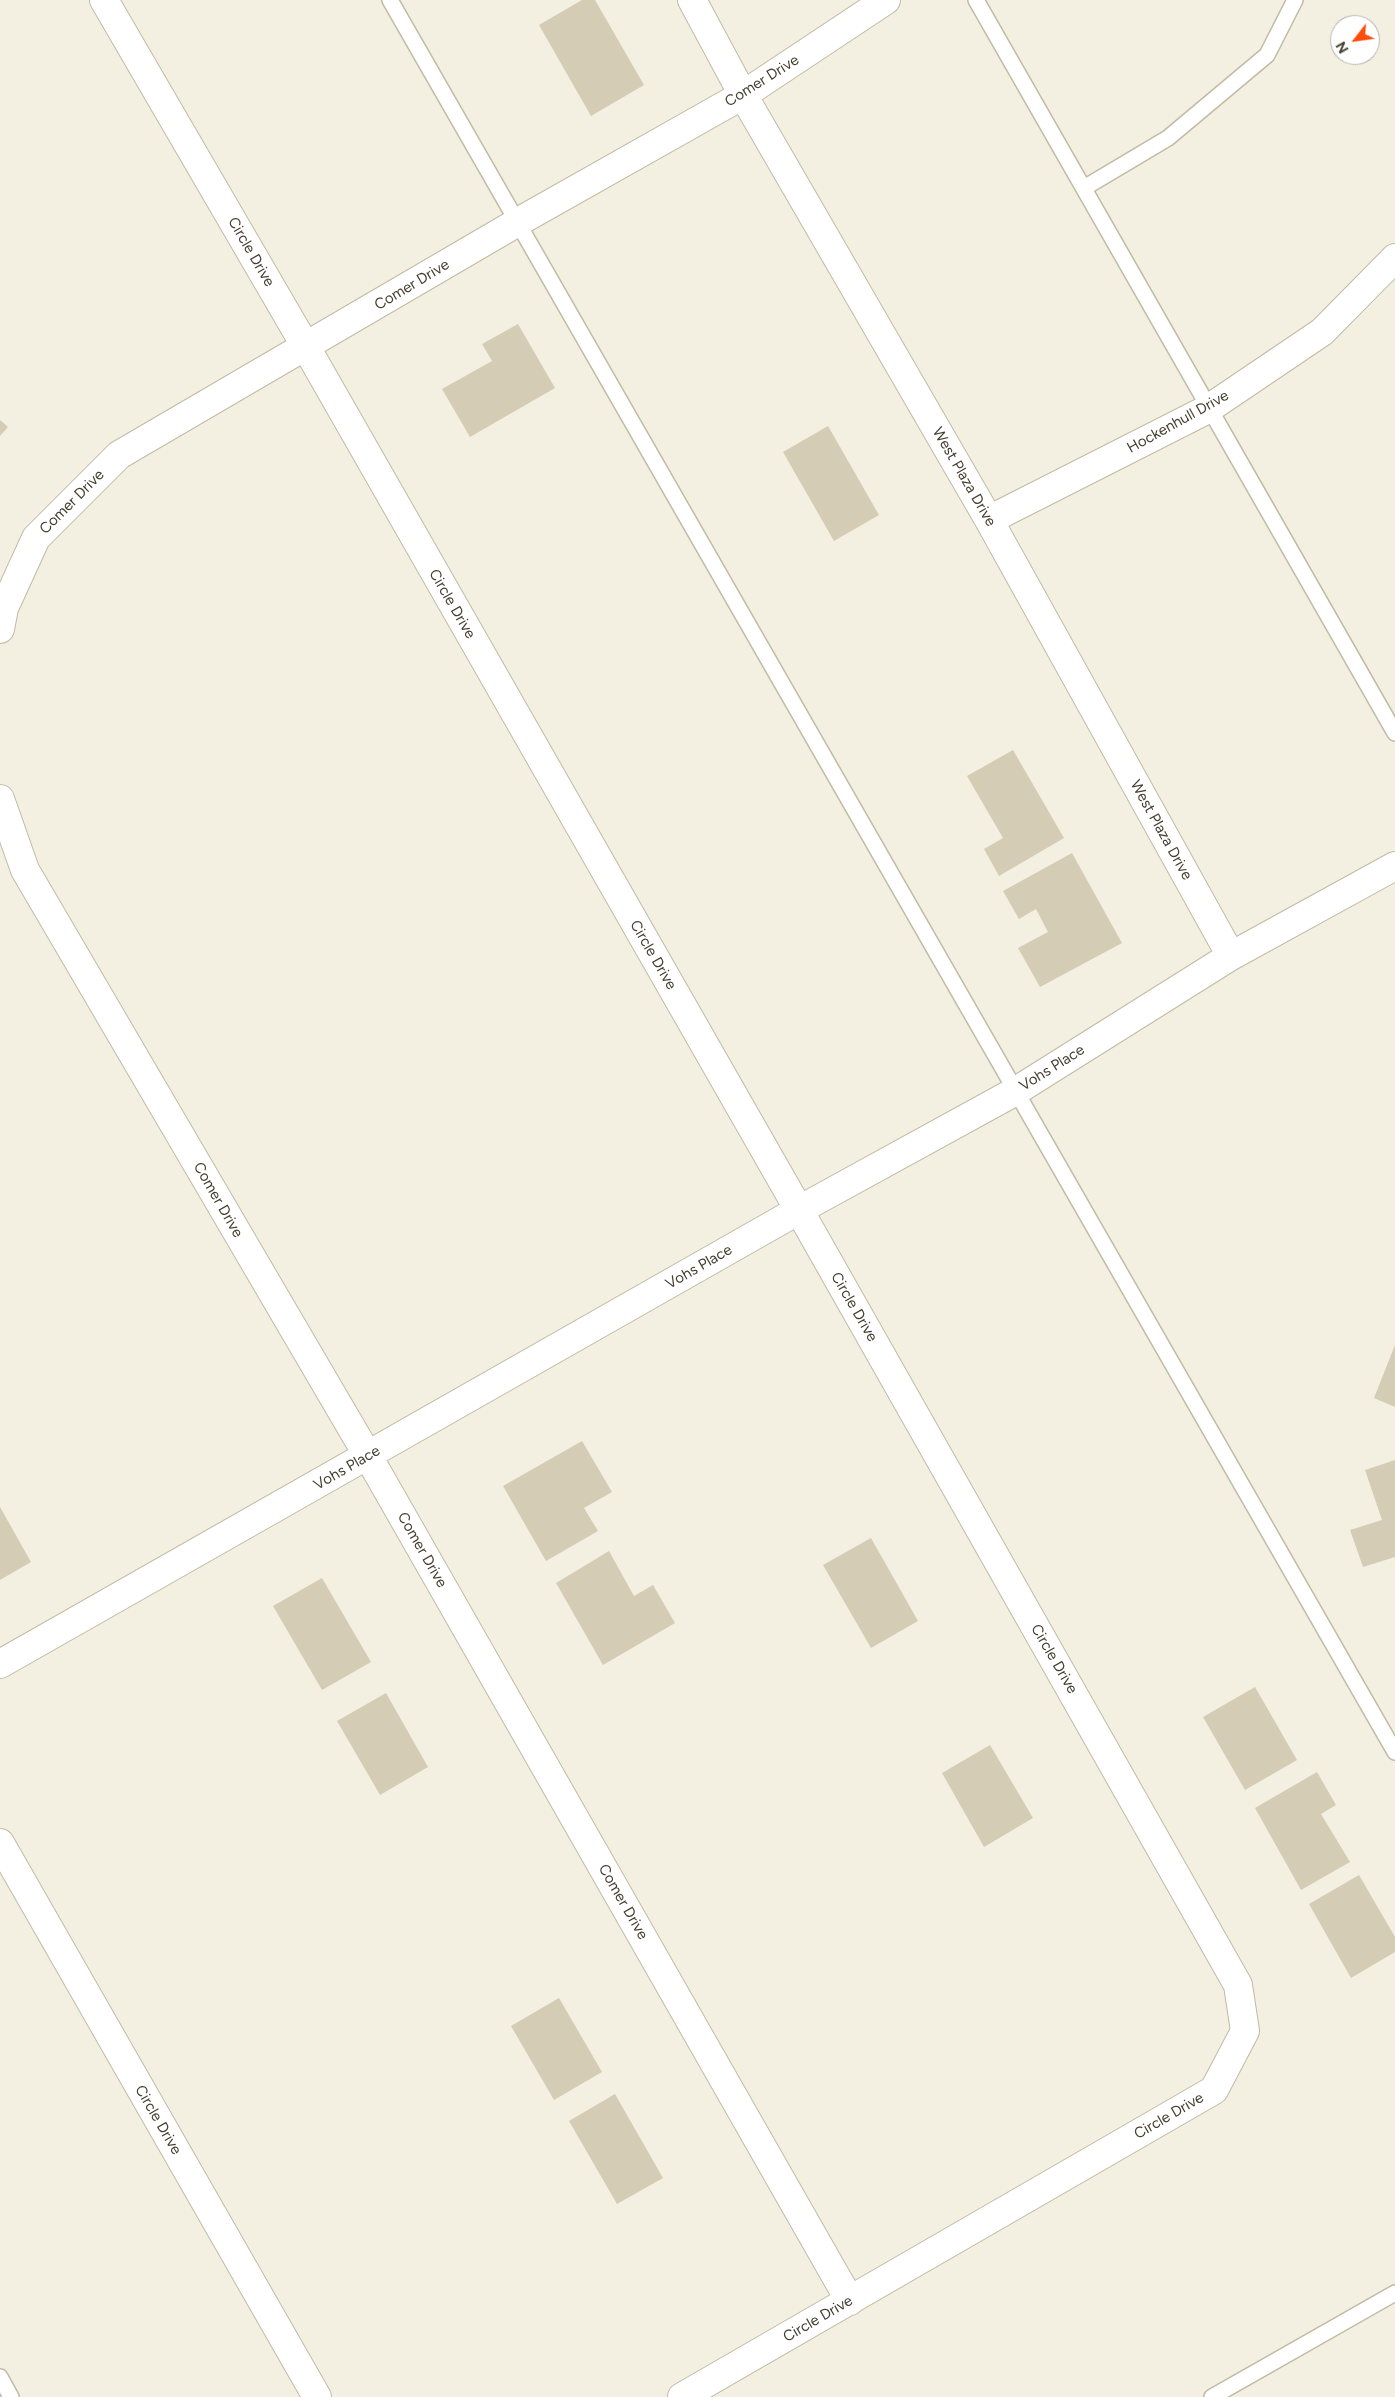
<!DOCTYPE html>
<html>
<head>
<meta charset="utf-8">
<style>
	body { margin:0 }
	#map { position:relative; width:1395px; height:2397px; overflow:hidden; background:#f3efe1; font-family:Figtree,sans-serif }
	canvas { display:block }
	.north { position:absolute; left:1330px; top:15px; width:50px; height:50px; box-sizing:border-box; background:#fff; border:1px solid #b4b2ad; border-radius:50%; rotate:240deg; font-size:14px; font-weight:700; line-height:20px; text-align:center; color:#443f31 }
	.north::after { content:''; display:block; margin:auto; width:18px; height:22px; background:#ff4b0b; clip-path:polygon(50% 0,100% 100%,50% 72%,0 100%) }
</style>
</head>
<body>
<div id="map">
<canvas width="1395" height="2397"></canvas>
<div class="north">N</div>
</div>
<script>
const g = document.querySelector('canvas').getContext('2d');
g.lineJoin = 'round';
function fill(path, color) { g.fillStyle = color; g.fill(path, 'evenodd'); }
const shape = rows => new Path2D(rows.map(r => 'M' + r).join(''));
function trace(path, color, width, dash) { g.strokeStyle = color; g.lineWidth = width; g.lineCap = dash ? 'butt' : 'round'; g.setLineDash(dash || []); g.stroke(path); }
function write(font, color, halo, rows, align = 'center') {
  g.font = font + ' Figtree,sans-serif'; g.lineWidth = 4; g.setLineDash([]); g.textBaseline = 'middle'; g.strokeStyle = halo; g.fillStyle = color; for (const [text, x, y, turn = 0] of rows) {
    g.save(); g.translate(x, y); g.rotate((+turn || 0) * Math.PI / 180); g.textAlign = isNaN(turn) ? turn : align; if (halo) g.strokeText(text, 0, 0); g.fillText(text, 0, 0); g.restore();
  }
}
fill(shape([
	[582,0,595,0,644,85,591,116,539,25],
	[518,324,555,388,470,437,442,389,492,361,482,344],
	[0,420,8,427,0,436],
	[828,426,879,515,834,541,783,452],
	[1013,750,1064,838,999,876,984,849,1003,838,967,776],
	[1072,853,1122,943,1040,987,1018,948,1048,932,1036,909,1019,919,1003,891],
	[1395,1345,1395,1407,1374,1398],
	[582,1441,612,1492,584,1508,598,1531,546,1561,503,1486],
	[1395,1460,1395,1557,1363,1567,1350,1530,1382,1520,1365,1470],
	[0,1507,31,1562,0,1580],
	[871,1538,918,1621,871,1648,823,1565],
	[609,1551,634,1596,653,1585,675,1623,603,1665,556,1583],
	[322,1578,371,1662,322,1690,273,1606],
	[1255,1687,1297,1760,1245,1790,1203,1717],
	[386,1693,428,1767,380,1795,337,1721],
	[990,1745,1033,1818,984,1847,942,1773],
	[1317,1772,1336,1805,1321,1814,1350,1862,1301,1890,1255,1808],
	[1359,1875,1395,1937,1395,1952,1351,1978,1309,1904],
	[559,1998,602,2072,554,2100,511,2026],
	[615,2094,663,2178,617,2204,569,2121]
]), '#d4ccb5');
const service = shape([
	[390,0,1395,1752],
	[976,0,1395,733],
	[1084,188,1168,138,1267,55,1295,0],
	[0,2377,11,2397],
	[1212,2397,1395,2293]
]);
const minor = shape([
	[104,0,306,347,799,1210,1238,1985,1245,2031,1214,2090,682,2397],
	[692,0,743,95,989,520,1231,956],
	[989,520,1208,409,1322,332,1395,258],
	[0,629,4,608,36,538,119,455,518,222,743,95,886,0],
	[0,799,25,870,368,1456,850,2301],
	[0,1664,799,1210,1016,1091,1231,956,1395,866],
	[0,1843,317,2397]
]);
trace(service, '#c1bba5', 18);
trace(minor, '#c1bba5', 30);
trace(service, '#fff', 15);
trace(minor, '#fff', 28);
write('15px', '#443f31', '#fff', [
	["Comer Drive",762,81,-32],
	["Circle Drive",251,252,60],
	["Comer Drive",412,285,-31],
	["Hockenhull Drive",1178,422,-29],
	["West Plaza Drive",964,477,60],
	["Comer Drive",72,502,-45],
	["Circle Drive",452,604,60],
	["West Plaza Drive",1161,830,61],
	["Circle Drive",653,955,60],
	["Vohs Place",1052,1068,-32],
	["Comer Drive",218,1200,60],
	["Vohs Place",699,1267,-30],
	["Circle Drive",854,1307,60],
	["Vohs Place",347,1468,-30],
	["Comer Drive",422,1550,60],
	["Circle Drive",1054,1659,60],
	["Comer Drive",623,1902,60],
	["Circle Drive",1169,2116,-30],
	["Circle Drive",158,2120,60],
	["Circle Drive",818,2319,-30]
]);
</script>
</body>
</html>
